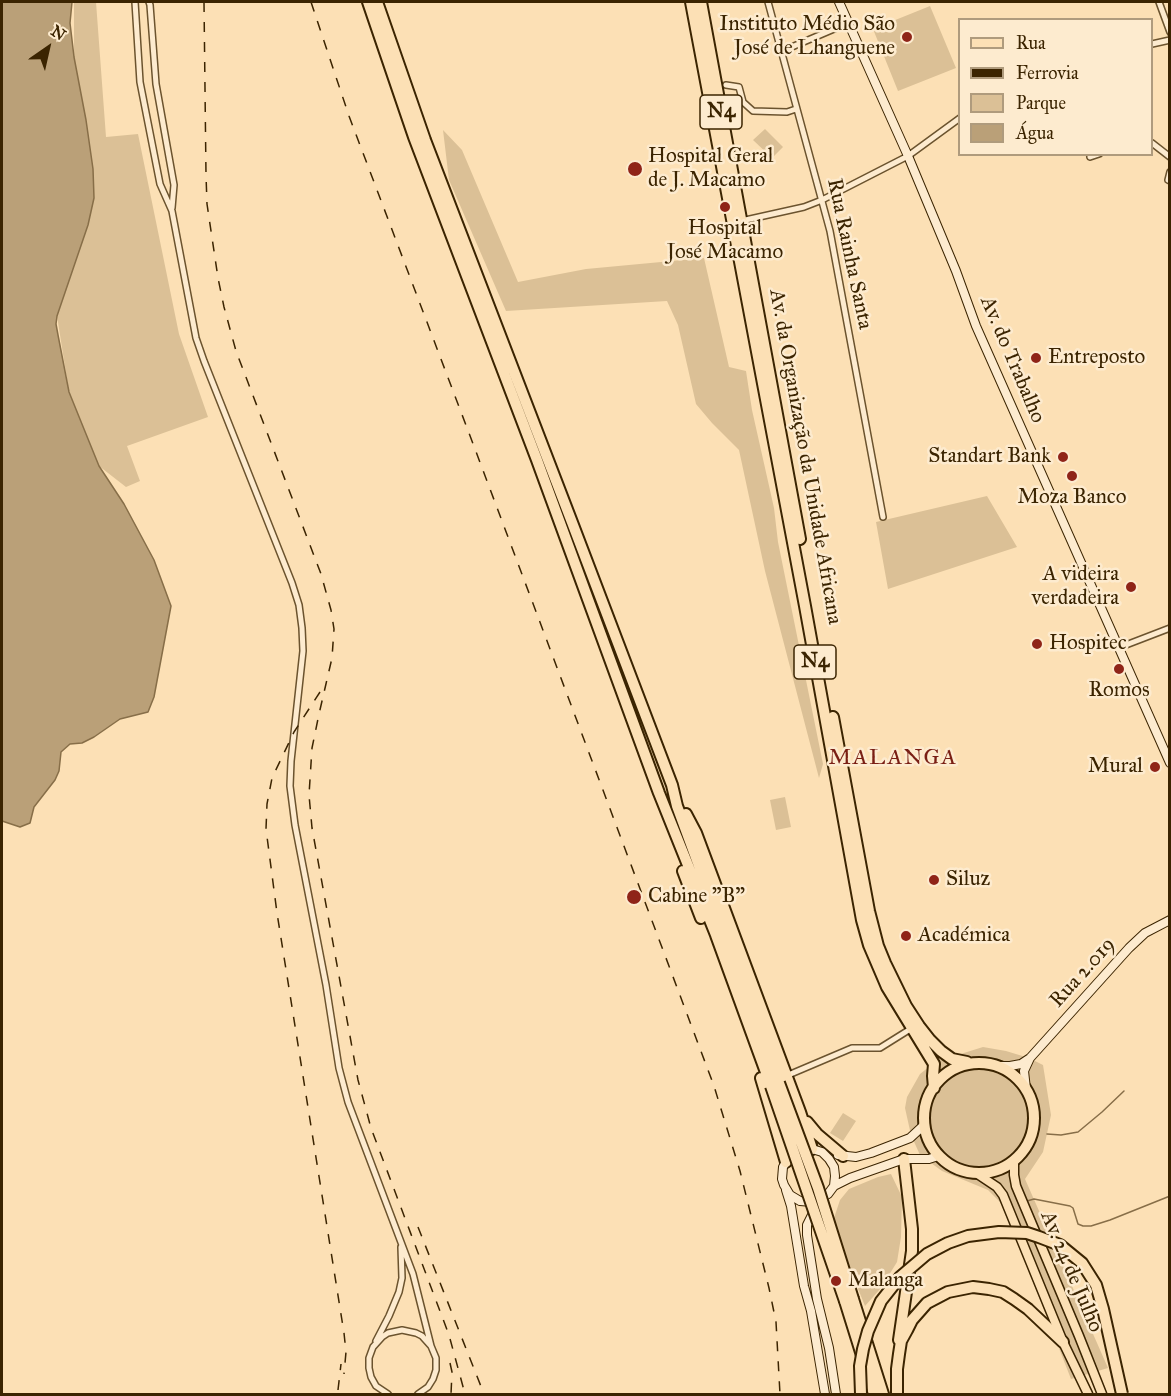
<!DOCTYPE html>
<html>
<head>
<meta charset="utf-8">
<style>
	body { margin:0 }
	#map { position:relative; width:1171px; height:1396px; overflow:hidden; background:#fce0b5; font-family:"IM FELL Great Primer",serif }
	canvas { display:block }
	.frame { position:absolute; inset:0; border:3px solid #3b2401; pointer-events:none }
	.legend { position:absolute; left:958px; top:18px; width:195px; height:138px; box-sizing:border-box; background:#fdebcf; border:2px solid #af9b7d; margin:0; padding:8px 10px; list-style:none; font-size:18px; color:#3b2401 }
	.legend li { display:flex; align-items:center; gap:12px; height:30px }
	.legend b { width:30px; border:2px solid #af9b7d }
	.north { position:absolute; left:18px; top:18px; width:60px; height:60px; -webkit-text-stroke:4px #fdebcf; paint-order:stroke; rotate:34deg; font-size:16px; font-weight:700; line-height:24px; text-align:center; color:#3b2401 }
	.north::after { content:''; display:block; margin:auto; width:21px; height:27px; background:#3b2401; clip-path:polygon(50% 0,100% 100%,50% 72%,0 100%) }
</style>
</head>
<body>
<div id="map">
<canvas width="1171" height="1396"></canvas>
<div class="frame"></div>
<ul class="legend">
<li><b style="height:8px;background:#fce0b5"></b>Rua</li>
<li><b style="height:8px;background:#3b2401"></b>Ferrovia</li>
<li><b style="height:16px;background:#dbc096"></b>Parque</li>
<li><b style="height:16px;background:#baa078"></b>Água</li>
</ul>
<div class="north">N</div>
</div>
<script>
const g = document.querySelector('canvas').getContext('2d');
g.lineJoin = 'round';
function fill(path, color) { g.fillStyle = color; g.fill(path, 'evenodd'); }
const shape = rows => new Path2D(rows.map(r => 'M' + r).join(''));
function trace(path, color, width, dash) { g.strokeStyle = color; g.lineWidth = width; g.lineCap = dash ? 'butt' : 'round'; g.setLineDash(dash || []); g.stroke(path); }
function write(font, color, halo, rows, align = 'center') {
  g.font = font + ' "IM FELL Great Primer",serif'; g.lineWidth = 5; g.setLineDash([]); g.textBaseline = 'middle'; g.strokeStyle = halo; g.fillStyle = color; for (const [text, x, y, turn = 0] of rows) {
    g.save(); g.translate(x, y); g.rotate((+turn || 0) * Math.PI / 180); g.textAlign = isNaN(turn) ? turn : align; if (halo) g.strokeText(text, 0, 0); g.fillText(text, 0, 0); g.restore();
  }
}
fill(shape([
	[74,2,96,2,106,137,138,134,179,334,208,417,127,446,140,481,126,487,99,466,69,392,57,316,74,263],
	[930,6,956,68,898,91,873,29],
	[765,129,783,147,772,158,753,140],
	[443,130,462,150,518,282,586,269,704,258,729,367,746,371,752,410,774,508,778,542,823,764,819,778,765,571,739,450,712,423,696,404,678,325,667,301,506,311,449,180],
	[987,496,1017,547,888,589,876,522],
	[785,797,791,827,776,830,770,800],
	[983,1047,1006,1051,1029,1058,1043,1065,1051,1115,1043,1152,1025,1179,1108,1368,1071,1379,1003,1205,988,1190,942,1171,920,1155,911,1135,905,1108,907,1097,920,1074,935,1062],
	[843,1113,856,1121,843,1141,830,1133],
	[891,1174,902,1197,901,1237,897,1262,881,1288,865,1306,848,1264,837,1249,834,1218,840,1200,849,1189,878,1177]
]), '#dbc096');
const water = shape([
	[2,2,72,2,70,23,74,57,86,120,93,169,94,198,88,225,57,316,56,324,58,335,69,392,86,434,99,466,124,504,154,560,171,606,154,697,148,712,120,719,94,737,82,743,70,744,61,752,59,771,55,780,34,807,30,823,20,827,2,821,2,2]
]);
fill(water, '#baa078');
trace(water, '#876e48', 1.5);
trace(shape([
	[1047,1134,1061,1135,1078,1132,1102,1112,1124,1091],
	[1027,1201,1034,1199,1070,1206,1073,1208,1078,1224,1083,1226,1091,1226,1110,1220,1170,1196]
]), '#876e48', 1.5);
const street = shape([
	[135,2,140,82,160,184,172,211,196,338,204,361,292,583,299,605,302,628,303,651,291,761,290,786,295,825,326,985,339,1068,348,1102,413,1274,431,1346],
	[149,2,150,5,156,84,174,185,172,208],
	[768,2,830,231,883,517],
	[1159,2,1170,32],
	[1152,44,1170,40],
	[780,52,848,23],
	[726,85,739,87,743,102,753,111,787,112,796,109],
	[1152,143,1170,157],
	[1090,157,1099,154],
	[1170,172,1168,180,1170,181],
	[741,221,804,207,822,200,908,156,960,118],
	[1118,648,1170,628],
	[786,1076,852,1048,880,1048,912,1028],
	[376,1341,389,1316,399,1292,402,1278,401,1247],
	[388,1394,376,1386,371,1377,369,1368,369,1358,373,1347,382,1337,388,1333,402,1330,416,1333,422,1336,431,1346,436,1358,436,1370,433,1379,428,1387,418,1394]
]);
const secondary = shape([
	[839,2,908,156,956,271,976,326,1170,763],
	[1001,1066,1010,1066,1021,1064,1030,1058,1129,948,1145,933,1170,920],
	[1026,1089,1024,1071,1030,1058],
	[806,1149,812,1149,822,1152,829,1159,834,1167,835,1176,834,1186,828,1194,818,1200,812,1202,800,1201,790,1195,784,1185,782,1179,783,1167,789,1157,800,1150,806,1149],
	[838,1155,856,1157,871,1153,910,1138,924,1125],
	[834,1186,850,1178,904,1159,929,1159,938,1156],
	[786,1190,791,1206,804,1286,811,1311,825,1394],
	[814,1211,807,1225,807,1235,817,1299,829,1348,836,1394]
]);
const primary = shape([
	[1014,1161,1014,1175,1016,1186,1079,1336,1102,1394],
	[979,1175,997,1187,1003,1195,1063,1342,1088,1394]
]);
const highway = shape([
	[368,2,414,137,537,460,659,793,716,935,771,1086],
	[377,2,425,140,573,525,672,785,677,806,779,1083],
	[691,2,805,606,862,920,869,945,887,987,934,1064,933,1076,934,1088],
	[701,2,800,539],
	[833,717,869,911,878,946,885,963,906,1006,919,1026,930,1040,941,1051,952,1059,967,1062],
	[686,814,696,833,800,1112,812,1149],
	[683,871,701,918],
	'924 1118a55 55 0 1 1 110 0a55 55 0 1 1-110 0Z',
	[761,1078,786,1162],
	[807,1122,817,1134,843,1156],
	[853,1299,883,1394],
	[845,1301,874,1394],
	[899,1340,912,1251,912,1229,904,1159],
	[897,1394,897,1369,899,1354,901,1341,907,1330,912,1320,927,1303,948,1292,973,1287,989,1289,1003,1292,1014,1299,1028,1309,1063,1342]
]);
trace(street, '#6b532e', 8);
trace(secondary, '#3b2401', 10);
trace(primary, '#3b2401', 11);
trace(highway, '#3b2401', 14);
trace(street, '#fdebcf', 5);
trace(secondary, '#fdebcf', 8);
trace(primary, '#fce0b5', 8);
trace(highway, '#fce0b5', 10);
trace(shape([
	[204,2,206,175,207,204,218,278,224,307,236,351,321,574,331,610,334,629,332,658,319,714,312,748,309,795,312,828,358,1080,371,1128,449,1335,465,1394],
	[311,2,349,116,475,449,714,1086,740,1171,769,1288,776,1322,780,1394],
	[320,692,294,732,272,778,267,804,266,829,277,913,344,1333,346,1352,344,1374],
	[418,1227,484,1394],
	[450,1363,452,1372,451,1394],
	[338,1390,341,1364]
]), '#3b2401', 1.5, [10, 10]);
const highwayBridge = shape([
	[779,1083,818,1188,853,1299],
	[771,1086,845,1301],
	[861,1394,860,1366,863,1349,868,1331,881,1301,900,1277,927,1254,948,1243,968,1236,999,1232,1027,1233,1039,1237,1060,1245,1082,1263,1096,1285,1103,1309,1122,1394]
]);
trace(highwayBridge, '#3b2401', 14, []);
trace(highwayBridge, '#fce0b5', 10);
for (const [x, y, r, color] of [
	[907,37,6,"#8f2418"],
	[635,169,8,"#8f2418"],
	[725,207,6,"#8f2418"],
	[1036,358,6,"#8f2418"],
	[1063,457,6,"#8f2418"],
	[1072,476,6,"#8f2418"],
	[1131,587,6,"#8f2418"],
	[1037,644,6,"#8f2418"],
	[1119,669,6,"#8f2418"],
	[1155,767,6,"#8f2418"],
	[934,880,6,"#8f2418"],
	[634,897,8,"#8f2418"],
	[906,936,6,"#8f2418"],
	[836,1281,6,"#8f2418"]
]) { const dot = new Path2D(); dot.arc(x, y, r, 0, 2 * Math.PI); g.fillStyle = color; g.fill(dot); trace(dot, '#fdebcf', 2); }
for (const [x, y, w] of [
	[721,112,42],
	[815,662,42]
]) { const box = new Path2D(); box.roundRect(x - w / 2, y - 17, w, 34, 4.5); g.fillStyle = '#fdebcf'; g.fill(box); trace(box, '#3b2401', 1.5); }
write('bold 20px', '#3b2401', null, [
	["N4",721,112],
	["N4",815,662]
]);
write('21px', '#3b2401', '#fdebcf', [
	["Instituto Médio São",895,25,"right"],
	["José de Lhanguene",895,49,"right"],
	["Hospital Geral",648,157],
	["de J. Macamo",648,181],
	["Hospital",725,229,"center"],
	["José Macamo",725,253,"center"],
	["Entreposto",1048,358],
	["Standart Bank",1051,457,"right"],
	["Moza Banco",1072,498,"center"],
	["A videira",1119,575,"right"],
	["verdadeira",1119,599,"right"],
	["Hospitec",1049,644],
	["Romos",1119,691,"center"],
	["Mural",1143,767,"right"],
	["Siluz",946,880],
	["Cabine \"B\"",648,897],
	["Académica",918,936],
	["Malanga",848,1281]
], 'left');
write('21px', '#3b2401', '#fdebcf', [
	["Rua Rainha Santa",849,254,78],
	["Av. do Trabalho",1012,360,67],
	["Av. da Organização da Unidade Africana",805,457,80],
	["Rua 2.019",1083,973,-48],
	["Av. 24 de Julho",1071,1272,67]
]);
g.letterSpacing = '1.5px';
write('22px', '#7a1f14', '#fdebcf', [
	["MALANGA",893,759]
]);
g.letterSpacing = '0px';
</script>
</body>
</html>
